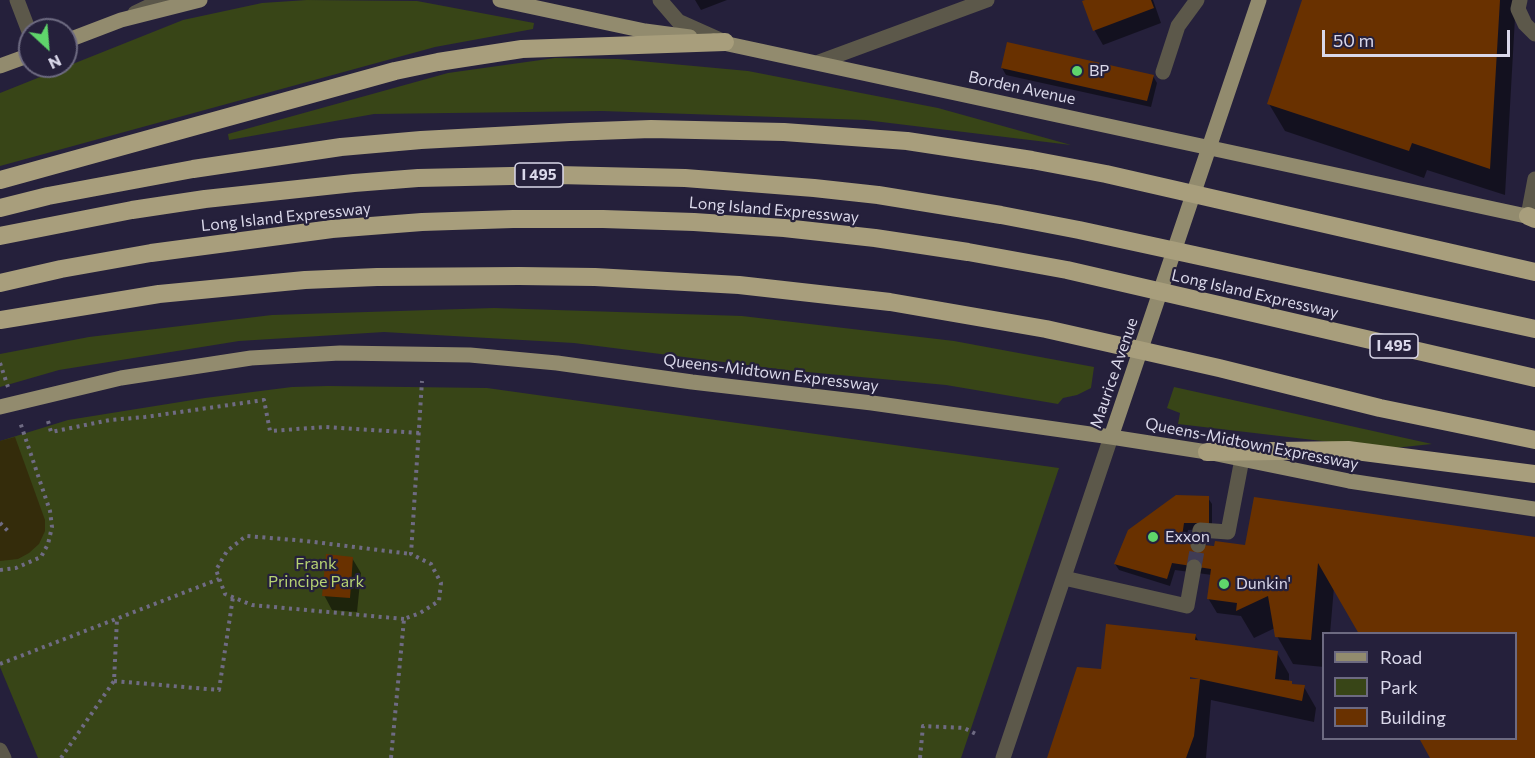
<!DOCTYPE html>
<html>
<head>
<meta charset="utf-8">
<style>
	body { margin:0 }
	#map { position:relative; width:1535px; height:758px; overflow:hidden; background:#25203b; font-family:Commissioner,sans-serif }
	canvas { display:block }
	.legend { position:absolute; left:1322px; top:632px; width:195px; height:108px; box-sizing:border-box; background:#25203b; border:2px solid #6d6a81; margin:0; padding:8px 10px; list-style:none; font-size:18px; color:#dad8ea }
	.legend li { display:flex; align-items:center; gap:12px; height:30px }
	.legend b { width:30px; border:2px solid #6d6a81 }
	.north { position:absolute; left:18px; top:18px; width:60px; height:60px; box-sizing:border-box; background:#25203b; border:2px solid #6d6a81; border-radius:50%; rotate:154deg; font-size:16px; font-weight:700; line-height:24px; text-align:center; color:#dad8ea }
	.north::after { content:''; display:block; margin:auto; width:21px; height:27px; background:#5fd56b; clip-path:polygon(50% 0,100% 100%,50% 72%,0 100%) }
	.scale { position:absolute; left:1322px; top:30px; width:188px; height:27px; box-sizing:border-box; border:3px solid #dad8ea; border-top:0; padding-left:8px; font-size:18px; line-height:21px; white-space:nowrap; color:#dad8ea; -webkit-text-stroke:4px #25203b; paint-order:stroke }
</style>
</head>
<body>
<div id="map">
<canvas width="1535" height="758"></canvas>
<ul class="legend">
<li><b style="height:8px;background:#928b6e"></b>Road</li>
<li><b style="height:16px;background:#384517"></b>Park</li>
<li><b style="height:16px;background:#693100"></b>Building</li>
</ul>
<div class="north">N</div>
<div class="scale">50 m</div>
</div>
<script>
const g = document.querySelector('canvas').getContext('2d');
g.lineJoin = 'round';
function fill(path, color) { g.fillStyle = color; g.fill(path, 'evenodd'); }
const shape = rows => new Path2D(rows.map(r => 'M' + r).join(''));
function trace(path, color, width, dash) { g.strokeStyle = color; g.lineWidth = width; g.lineCap = dash ? 'butt' : 'round'; g.setLineDash(dash || []); g.stroke(path); }
function write(font, color, halo, rows, align = 'center') {
  g.font = font + ' Commissioner,sans-serif'; g.lineWidth = 4.5; g.setLineDash([]); g.textBaseline = 'middle'; g.strokeStyle = halo; g.fillStyle = color; for (const [text, x, y, turn = 0] of rows) {
    g.save(); g.translate(x, y); g.rotate((+turn || 0) * Math.PI / 180); g.textAlign = isNaN(turn) ? turn : align; if (halo) g.strokeText(text, 0, 0); g.fillText(text, 0, 0); g.restore();
  }
}
fill(shape([
	[307,0,417,1,534,23,533,29,435,47,0,166,0,93,183,20,262,3],
	[555,58,618,59,748,71,938,108,1071,145,865,120,602,111,374,114,229,140,228,134,448,73],
	[494,308,742,316,954,341,1094,367,1091,388,1077,395,1063,398,1058,404,946,385,786,370,574,343,384,332,239,341,59,370,0,387,0,354,89,337,272,315],
	[328,386,487,388,1059,468,961,758,38,758,0,667,0,441,68,420,205,398,292,387],
	[1174,387,1432,444,1394,448,1339,443,1178,424,1180,413,1167,408]
]), '#384517');
fill(shape([
	[15,437,45,520,45,531,39,544,29,553,18,559,0,561,0,441]
]), '#342c0b');
fill(shape([
	[695,0,727,0,701,10],
	[1089,0,1153,0,1161,23,1103,45,1095,31,1084,2],
	[1303,0,1516,0,1505,195,1427,170,1424,178,1285,131,1269,104],
	[1002,68,1153,76,1157,83,1151,107,1006,75],
	[1208,498,1212,504,1212,529,1188,530,1185,545,1246,547,1535,539,1535,758,1432,758,1516,738,1516,634,1334,587,1330,634,1324,634,1324,667,1293,664,1277,636,1275,628,1254,638,1241,616,1217,613,1208,598,1212,575,1175,570,1170,586,1119,570,1115,564],
	[352,558,361,573,357,612,332,610,324,595],
	[1195,635,1199,642,1277,653,1289,674,1289,682,1293,685,1304,687,1316,708,1314,722,1211,700,1206,758,1048,758,1102,671],
	[1189,676,1203,679,1188,681]
]), '#0007');
fill(shape([
	[1085,0,1151,0,1154,8,1093,31,1082,1],
	[1302,0,1500,0,1490,169,1412,143,1409,151,1267,104],
	[1007,42,1154,75,1147,101,1001,68],
	[1176,495,1209,496,1209,523,1184,523,1181,543,1214,546,1215,541,1245,545,1254,497,1535,537,1535,758,1430,758,1419,738,1516,738,1516,634,1359,634,1318,563,1311,640,1275,637,1268,596,1236,611,1237,603,1207,599,1211,569,1172,563,1167,579,1114,564,1128,530],
	[326,554,353,557,350,598,322,596],
	[1106,624,1196,634,1195,640,1278,651,1275,679,1292,681,1292,684,1305,685,1302,701,1190,677,1190,679,1200,679,1194,736,1186,758,1047,758,1077,667,1101,669]
]), '#693100');
trace(shape([
	[1194,567,1198,545]
]), '#403c55', 15, [15, 8]);
trace(shape([
	[0,363,8,387],
	[48,421,51,432,110,420,145,417,264,400,270,431,325,427,419,433],
	[0,523,9,532],
	[0,570,16,568,41,557,48,544,52,527,50,511,20,422],
	[404,619,252,605,225,594,216,570,227,551,246,536,306,541,411,554],
	[0,664,219,579],
	[114,681,219,690,233,597],
	[61,758,114,681,117,619],
	[391,758,404,619,420,613,439,601,441,583,431,564,411,554,422,381],
	[920,758,923,726,964,728,976,734]
]), '#6f6b83', 4, [3, 4.5]);
trace(shape([
	[17,0,30,34],
	[660,0,678,21,725,42],
	[1520,0,1518,9,1525,24,1535,34],
	[135,13,162,0],
	[819,62,987,0],
	[1163,72,1178,26,1197,0],
	[1528,216,1535,179],
	[1198,545,1200,530,1228,532,1242,459],
	[1064,578,1187,606,1194,567],
	[0,750,4,758],
	[1003,758,1111,437]
]), '#5c584a', 15);
trace(shape([
	[500,0,645,31,690,37],
	[66,41,121,20,200,0],
	[714,41,1535,218],
	[0,66,30,55],
	[0,407,121,378,251,358,340,353,470,355,557,363,692,382,872,403,1111,437,1207,452,1349,481,1535,509],
	[1111,437,1259,0]
]), '#928b6e', 15);
trace(shape([
	[0,180,395,71,438,62,522,49,725,42],
	[0,208,48,196,193,169,341,147,421,140,570,132,651,129,784,132,907,141,1032,160,1106,174,1535,272],
	[1528,216,1535,219],
	[0,236,132,210,205,199,354,183,418,178,558,175,685,178,814,188,878,195,1001,215,1079,230,1535,329],
	[0,283,61,269,151,253,332,229,422,222,513,219,603,219,694,222,784,228,875,238,968,252,1067,270,1535,378],
	[0,320,159,294,305,280,377,277,519,276,595,277,739,285,890,302,1046,329,1219,368,1380,408,1535,440],
	[1207,452,1348,450,1535,474]
]), '#a89e7c', 18);
for (const [x, y, r, color] of [
	[1077,71,6,"#5fd56b"],
	[1153,537,6,"#5fd56b"],
	[1224,584,6,"#5fd56b"]
]) { const dot = new Path2D(); dot.arc(x, y, r, 0, 2 * Math.PI); g.fillStyle = color; g.fill(dot); trace(dot, '#25203b', 2); }
for (const [x, y, w] of [
	[539,175,48],
	[1394,346,48]
]) { const box = new Path2D(); box.roundRect(x - w / 2, y - 12, w, 24, 4.5); g.fillStyle = '#25203b'; g.fill(box); trace(box, '#dad8ea', 1.5); }
write('bold 15px', '#dad8ea', null, [
	["I 495",539,175],
	["I 495",1394,346]
]);
write('16px', '#dad8ea', '#25203b', [
	["BP",1089,71],
	["Exxon",1165,537],
	["Dunkin'",1236,584]
], 'left');
write('16px', '#dad8ea', '#25203b', [
	["Borden Avenue",1022,88,12],
	["Long Island Expressway",774,210,5],
	["Long Island Expressway",286,217,-6],
	["Long Island Expressway",1255,294,13],
	["Queens-Midtown Expressway",771,373,7],
	["Maurice Avenue",1114,373,-71],
	["Queens-Midtown Expressway",1252,444,11]
]);
write('16px', '#b7d373', '#25203b', [
	["Frank",316,564],
	["Principe Park",316,582]
]);
</script>
</body>
</html>
